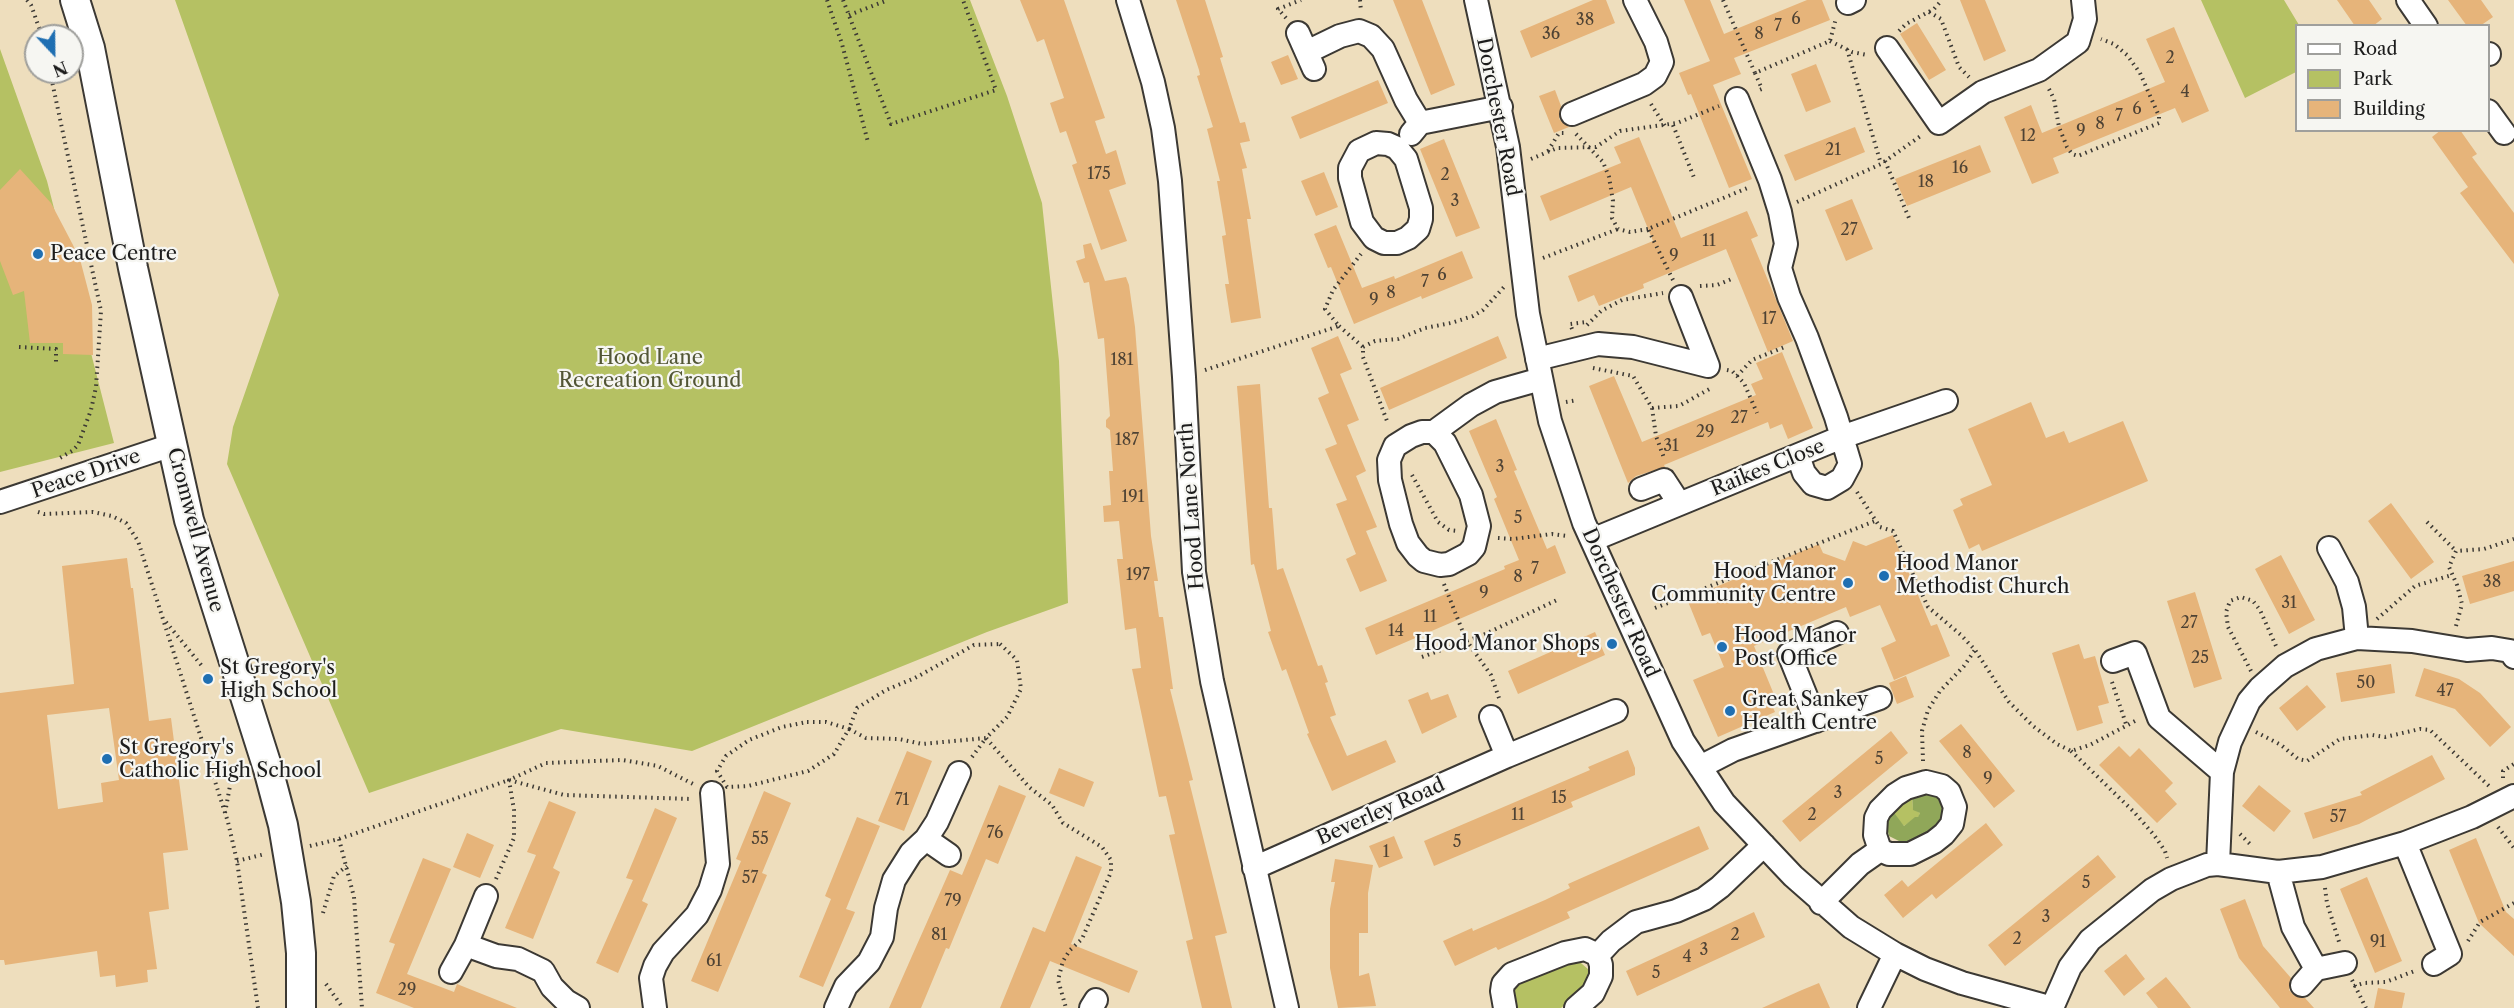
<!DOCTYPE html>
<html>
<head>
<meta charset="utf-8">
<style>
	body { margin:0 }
	#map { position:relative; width:2514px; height:1008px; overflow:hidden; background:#eedebd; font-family:"Libre Caslon Text",serif }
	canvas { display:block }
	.legend { position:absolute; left:2295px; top:24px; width:195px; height:108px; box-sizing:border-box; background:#f6f6f2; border:2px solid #9f9f9c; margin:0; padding:8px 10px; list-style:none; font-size:18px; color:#1c1c1c }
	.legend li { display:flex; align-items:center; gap:12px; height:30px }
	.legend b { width:30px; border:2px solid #9f9f9c }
	.north { position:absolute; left:24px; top:24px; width:60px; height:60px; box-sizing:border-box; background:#f6f6f2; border:2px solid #9f9f9c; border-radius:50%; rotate:158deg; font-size:16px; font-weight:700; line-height:24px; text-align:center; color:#1c1c1c }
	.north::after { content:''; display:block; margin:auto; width:21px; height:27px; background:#1f6fb2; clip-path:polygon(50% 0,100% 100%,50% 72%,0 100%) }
</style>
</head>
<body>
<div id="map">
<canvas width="2514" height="1008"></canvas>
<ul class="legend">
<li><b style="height:8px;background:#fff"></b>Road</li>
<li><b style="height:16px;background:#b5c163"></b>Park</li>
<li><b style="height:16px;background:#e6b47a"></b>Building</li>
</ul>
<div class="north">N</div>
</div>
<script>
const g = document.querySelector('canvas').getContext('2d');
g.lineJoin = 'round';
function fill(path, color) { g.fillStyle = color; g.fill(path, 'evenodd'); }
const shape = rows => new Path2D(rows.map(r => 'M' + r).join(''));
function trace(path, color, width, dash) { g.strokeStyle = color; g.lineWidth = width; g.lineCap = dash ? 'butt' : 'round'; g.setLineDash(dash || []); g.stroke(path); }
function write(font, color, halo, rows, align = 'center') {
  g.font = font + ' "Libre Caslon Text",serif'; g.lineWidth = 4.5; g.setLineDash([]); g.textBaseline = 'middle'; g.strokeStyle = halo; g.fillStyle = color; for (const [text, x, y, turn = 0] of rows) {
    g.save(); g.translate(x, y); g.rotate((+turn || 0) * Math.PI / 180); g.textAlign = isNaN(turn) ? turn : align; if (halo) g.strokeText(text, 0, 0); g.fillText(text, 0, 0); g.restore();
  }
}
fill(shape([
	[175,0,970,0,1007,96,1042,203,1059,361,1068,603,987,632,692,751,561,729,369,793,227,464,233,427,279,295],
	[2201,0,2284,0,2299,25,2296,26,2296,72,2245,98],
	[0,49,47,181,114,443,0,472],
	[1912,794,1913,809,1920,813,1918,818,1915,818,1904,826,1889,812],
	[1569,963,1581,963,1589,970,1591,977,1580,992,1561,1008,1515,1008,1511,992,1516,983]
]), '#b5c163');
fill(shape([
	[1937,792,1944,808,1942,819,1932,831,1914,841,1901,842,1889,836,1885,820,1889,812,1895,814,1904,826,1915,817,1918,817,1920,813,1913,810,1912,794]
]), '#90a759');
fill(shape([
	[1020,0,1064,0,1105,118,1095,121,1106,154,1116,150,1126,184,1109,190,1127,241,1101,250,1072,165,1077,163,1066,131,1060,133,1050,103,1064,98,1044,39,1037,42],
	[1176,0,1205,0,1223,57,1220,58,1240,123,1245,122,1250,141,1240,143,1247,168,1242,169,1251,219,1247,219,1261,318,1231,323,1225,284,1229,284,1222,236,1226,235,1217,181,1220,181,1207,129,1213,127,1197,76,1200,75,1199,70],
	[1393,0,1422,0,1455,85,1431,95],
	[1593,0,1606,0,1615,23,1531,58,1520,31],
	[1684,0,1710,0,1724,34,1807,0,1822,0,1830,20,1734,58,1741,74,1713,85,1752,179,1729,188,1691,94,1688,95,1679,73,1710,61],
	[1960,0,1985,0,2006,51,1984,61],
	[2337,0,2369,0,2382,19,2373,26,2355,26],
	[2448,0,2481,0,2493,17,2480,26,2467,26],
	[1917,23,1946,70,1929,80,1900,34],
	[2174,27,2209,111,2182,123,2175,108,2096,140,2053,158,2059,173,2032,184,2004,117,2031,105,2042,133,2165,82,2146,39],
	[1288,55,1298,79,1281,85,1271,62],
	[1816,64,1831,102,1806,112,1791,74],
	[1378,80,1388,103,1300,139,1291,117],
	[1555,90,1561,106,1559,119,1569,127,1554,133,1539,96],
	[1855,127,1865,152,1795,181,1784,155],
	[2441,130,2460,130,2477,154,2472,157,2514,213,2514,264,2460,193,2468,187,2432,137],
	[1639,137,1681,238,1747,211,1758,236,1751,239,1793,341,1768,352,1726,249,1643,284,1644,288,1599,306,1594,295,1578,302,1568,276,1653,241,1631,187,1550,221,1540,196,1621,163,1614,147],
	[1444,139,1480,228,1456,237,1420,149],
	[1980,145,1991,172,1907,206,1895,179],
	[20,169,51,203,73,245,81,263,92,305,93,355,63,354,63,343,30,343,24,291,13,295,0,261,0,190],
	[1324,172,1338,207,1316,216,1301,181],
	[1852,199,1873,249,1846,261,1825,210],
	[1336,225,1362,288,1394,276,1395,279,1462,251,1473,278,1422,299,1421,296,1354,324,1331,267,1328,268,1314,234],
	[1091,243,1105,281,1126,277,1129,285,1135,327,1151,536,1158,581,1154,581,1159,617,1163,617,1173,689,1170,689,1193,780,1189,781,1227,933,1215,936,1232,1008,1202,1008,1186,941,1193,939,1169,835,1175,834,1166,796,1159,797,1132,669,1141,668,1136,628,1125,630,1117,559,1123,559,1119,521,1104,522,1103,506,1111,505,1109,471,1113,471,1110,430,1106,427,1106,420,1110,416,1104,338,1098,339,1089,282,1084,283,1076,261,1085,258,1083,245],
	[1338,336,1352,369,1340,374,1359,420,1347,425,1366,471,1356,476,1377,527,1366,531,1387,581,1360,592,1346,559,1356,554,1336,504,1347,500,1325,449,1337,444,1318,398,1329,393,1311,348],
	[1498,336,1507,358,1389,410,1380,388],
	[1782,352,1813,428,1788,439,1782,424,1770,429,1768,422,1664,465,1665,467,1636,476,1628,483,1589,386,1614,376,1642,442,1756,395,1751,384,1763,379,1756,363],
	[1260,384,1269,508,1272,508,1277,570,1283,568,1318,666,1322,665,1328,682,1325,683,1336,715,1330,717,1347,756,1386,740,1396,762,1332,791,1307,734,1309,733,1286,669,1282,671,1268,632,1271,631,1254,564,1251,565,1237,386],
	[2031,402,2046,438,2064,431,2069,443,2123,421,2148,481,1982,551,1979,544,1969,549,1953,510,1963,505,1960,499,1992,485,1968,429],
	[1496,419,1517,470,1514,471,1547,549,1555,545,1566,573,1376,655,1365,628,1505,569,1504,566,1519,560,1494,499,1497,497,1469,431],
	[2391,503,2434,562,2411,579,2368,521],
	[1893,535,1931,626,1937,624,1950,656,1894,680,1881,648,1896,641,1880,605,1850,617,1846,607,1754,646,1775,697,1769,699,1775,712,1718,737,1693,680,1724,667,1710,633,1702,636,1687,599,1819,544,1823,553,1845,561,1853,541,1866,546],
	[2281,555,2315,620,2289,634,2255,569],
	[127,558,131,588,133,588,149,721,171,718,188,850,163,853,169,909,149,912,157,969,147,970,148,982,116,987,115,975,100,977,97,951,5,965,4,960,0,960,0,693,74,684,62,566],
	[109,708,119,780,101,783,103,802,58,809,47,715],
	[2514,561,2514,591,2470,604,2462,576],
	[2195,592,2222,679,2194,688,2167,601],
	[1595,632,1605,655,1518,694,1508,671],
	[2079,644,2084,659,2095,656,2109,703,2098,706,2103,723,2077,731,2052,653],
	[2391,664,2395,693,2341,702,2336,673],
	[2424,668,2459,679,2480,693,2511,727,2490,747,2455,709,2415,696],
	[1906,676,1914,697,1897,704,1889,683],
	[2307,685,2326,707,2297,731,2279,708],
	[1428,692,1431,700,1448,694,1457,717,1422,734,1408,700],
	[1961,724,2015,791,1994,808,1939,741],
	[1891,731,1908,753,1800,842,1782,821],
	[2119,746,2130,757,2139,748,2173,783,2165,791,2177,804,2157,823,2099,765],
	[1628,750,1635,768,1635,775,1571,802,1573,807,1434,866,1424,841,1590,770,1588,767],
	[907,751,932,761,904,831,878,821],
	[2432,755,2445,779,2359,824,2313,839,2304,813,2362,795,2360,792],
	[1059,768,1094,782,1084,807,1049,793],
	[999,785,1026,796,998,864,986,859,949,949,946,948,921,1008,889,1008,950,870,962,875],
	[2259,785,2291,811,2274,832,2242,806],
	[764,791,791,803,762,873,767,875,718,992,691,981,741,861,736,859],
	[549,801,576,812,553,868,560,872,533,939,505,928,536,855,527,852],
	[655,808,677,818,642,901,648,904,618,973,596,963,633,880,626,878],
	[857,817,880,826,846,909,855,912,823,987,799,977,831,899,825,896],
	[1986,823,2003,845,1936,899,1932,894,1903,918,1884,895,1902,880,1908,887],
	[1699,826,1709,849,1567,912,1570,918,1498,950,1496,947,1455,966,1443,941,1472,928,1473,931,1545,900,1570,888,1568,884],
	[467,833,494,845,480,878,453,867],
	[1394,836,1403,858,1379,868,1369,846],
	[2476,838,2506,912,2514,919,2514,956,2479,923,2449,850],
	[2098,855,2116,877,2005,966,1988,945],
	[1076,856,1102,867,1071,944,1138,971,1129,993,1050,961,1030,1008,1000,1008,1033,927,1045,932],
	[423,858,451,869,407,974,454,992,457,984,517,1008,414,1008,376,993,395,944,389,942],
	[1335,859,1373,865,1368,893,1368,933,1359,933,1359,976,1369,973,1376,1006,1338,1008,1330,968,1330,909,1335,882,1331,882],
	[2367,877,2402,961,2375,973,2340,889],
	[2245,899,2263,946,2291,978,2289,990,2294,995,2305,998,2314,1008,2280,1008,2239,958,2220,909],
	[1754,912,1765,937,1637,996,1626,971],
	[2126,954,2145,979,2124,996,2104,971],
	[2166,977,2180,994,2191,1008,2158,1008,2146,993],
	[1819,983,1830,1008,1762,1008,1802,990],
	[2378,988,2405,993,2402,1008,2374,1008]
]), '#e6b47a');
const minor = shape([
	[1128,0,1153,82,1163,128,1170,181,1184,377,1194,572,1212,681,1287,1008],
	[1476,0,1508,147,1528,314,1550,421,1584,523,1683,741,1724,803,1793,876,1851,927,1895,954,1925,969,1962,983,2053,1008],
	[2408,0,2426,26],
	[1848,3,1854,0],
	[1298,33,1314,69],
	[1887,48,1939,123,1983,92,2039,70,2078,42,2085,19,2083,0],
	[1307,52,1340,36,1359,31,1371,36,1383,49,1406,100,1420,123],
	[2488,54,2489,54],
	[1737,99,1770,180,1780,212,1786,244,1780,268,1789,297,1807,338,1836,417,1850,464,1842,479,1827,488,1813,484,1804,473,1798,456],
	[2488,111,2504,133],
	[1572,114,1644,84,1655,76,1662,62,1656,42,1635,0],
	[1411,134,1420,123,1501,107],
	[1376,143,1388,144,1397,148,1406,159,1421,208,1421,219,1418,229,1408,238,1397,243,1384,243,1374,238,1362,222,1350,178,1350,168,1359,151,1376,143],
	[1537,359,1598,344,1633,347,1708,366,1681,297],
	[1434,432,1445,443,1471,495,1479,526,1474,547,1468,554,1449,564,1440,565,1424,561,1418,556,1408,543,1401,524,1390,480,1389,460,1395,446,1411,436,1422,432,1434,432,1471,405,1495,392,1541,379],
	[1641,489,1664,480,1679,503],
	[0,502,172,445],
	[1592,540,1842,437,1946,401],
	[2329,548,2347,582,2354,607,2357,638],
	[2113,661,2135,653,2159,718,2222,772],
	[1491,717,1507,756],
	[1816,721,1789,654,1837,633],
	[1700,767,1733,750,1880,698],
	[1926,782,1942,786,1949,792,1955,807,1952,824,1944,834,1934,842,1910,854,1889,854,1880,850,1875,835,1876,818,1880,810,1895,795,1906,788,1926,782],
	[2405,843,2450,954,2434,964],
	[949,855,926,839,937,822,959,773],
	[2218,864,2222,772,2230,742,2249,701,2260,688,2285,666,2316,649,2357,638,2412,641,2467,650,2492,648,2510,651,2514,657],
	[1254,868,1507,756,1616,711],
	[2278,872,2293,927,2316,969],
	[486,896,466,945,496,956,518,959,543,971,552,987,566,1001,578,1008],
	[1821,903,1860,864,1880,850],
	[1598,955,1611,941,1636,922,1676,911,1704,899,1720,887,1764,845],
	[451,972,466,945],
	[2302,985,2316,969,2345,963],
	[655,1008,651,978,655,966,663,952,697,915,710,890,718,864,712,793],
	[836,1008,846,986,869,962,882,937,886,908,894,880,911,853,926,839],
	[1091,1008,1096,1000],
	[1505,1008,1502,991,1503,984,1512,974,1565,953,1585,949,1598,955,1601,965,1601,976,1593,993,1576,1008],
	[1869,1008,1895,954],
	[2052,1008,2070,967,2090,940,2152,890,2171,879,2207,865,2218,864,2278,872,2322,867,2405,843,2472,817,2514,796]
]);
const major = shape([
	[75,0,90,48,133,268,189,520,268,769,283,825,296,902,301,953,301,1008]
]);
trace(minor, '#3c3934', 26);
trace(major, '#3c3934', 32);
trace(shape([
	[27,0,31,5,42,36],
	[827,0,842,44,868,142],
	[843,0,891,124,996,90,963,0],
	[1360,0,1361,11],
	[1723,0,1755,73,1830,41,1836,18],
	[1929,12,1941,19,1959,67,1969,77],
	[849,15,888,0],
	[1286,18,1278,9,1301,0],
	[1899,31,1906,24,1934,9,1942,0],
	[1830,41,1852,52,1867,55],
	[1847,49,1881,164],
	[50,72,101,311,96,387,91,410,78,445,72,451,60,458],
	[1755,73,1762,89,1757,91],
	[2049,89,2054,99,2059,127,2067,147,2072,154,2078,156,2159,123,2159,116,2140,73,2127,55,2114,44,2101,39],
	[1651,104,1665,126],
	[1673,125,1695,180],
	[1576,134,1603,162,1609,177,1613,201,1612,218,1618,229,1630,232,1648,229],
	[1548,151,1559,133,1564,133],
	[1531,159,1557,148,1596,147,1620,131,1677,123,1719,106],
	[1885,161,1909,218],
	[1797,202,1881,164,1922,135],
	[1543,258,1618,229],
	[1673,280,1648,229,1750,187],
	[1700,286,1717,285,1734,278],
	[1587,325,1601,311,1622,300,1663,293],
	[1339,326,1363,347,1363,357,1387,421],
	[1572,329,1570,324,1586,322],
	[19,347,56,349,56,362],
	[1363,347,1375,341,1398,339,1425,328,1451,323,1473,316,1483,310,1504,287],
	[1593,368,1633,376,1652,408,1656,436,1664,458],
	[1205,370,1339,326,1325,309,1333,290,1361,254],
	[1727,370,1732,371,1744,383,1757,413],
	[1737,376,1752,360,1787,346],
	[1566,402,1577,400],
	[1652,408,1679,406,1713,387],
	[1412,475,1438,522,1449,530,1458,531],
	[1857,492,1880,527,1893,531,1928,607,1961,635,1975,650,2009,702,2033,726,2057,744,2071,751,2090,745,2137,720],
	[38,512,44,514,93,512,112,516,126,523,138,541,228,822,237,861,258,1008],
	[2427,522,2456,551],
	[1498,538,1513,539,1552,534,1567,536],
	[1444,584,1466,640,1491,675,1499,698],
	[1655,608,1875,521],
	[2377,619,2415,586,2452,575],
	[166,622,202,666],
	[2456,626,2462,604,2457,585,2449,567,2456,551,2484,549,2514,539],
	[1000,644,1017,660,1021,689,1007,717,986,738,922,744,899,739,866,738,849,729,857,708,886,690,915,678,974,645,1000,644],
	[1422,657,1483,635,1557,600],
	[2251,671,2228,627,2226,612,2230,601,2241,597,2253,601,2260,610,2276,646],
	[2112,682,2127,727],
	[807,722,826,722,849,729,834,754,808,771,748,786,727,787,717,771,726,756,749,740,782,727,807,722],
	[2256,732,2281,745,2298,759,2307,761,2340,739,2372,735,2385,737,2420,729,2430,730,2490,787],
	[2071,751,2134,812,2154,835,2165,851,2167,858],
	[972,757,986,738,1029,787,1052,805,1063,823,1102,847,1111,860,1111,872,1082,939,1070,950,1063,961,1058,980,1066,1008],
	[1923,761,1922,731,1928,710,1940,691,1964,666,1975,650],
	[2503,778,2503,771,2514,764],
	[225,813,234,764],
	[2498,827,2514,848],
	[2240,834,2252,846],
	[339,839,354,897,362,1008],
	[310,846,339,839,509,780,564,795,692,799],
	[237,861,265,854],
	[496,879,514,838,514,810,509,780,546,763,622,760,658,766,695,785],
	[2325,888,2327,903,2340,945],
	[323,913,334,876,347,866],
	[2468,941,2480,922,2514,903],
	[2352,980,2366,1008],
	[326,984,343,1008],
	[2354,986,2364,983,2386,982,2417,970]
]), '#3c3934', 4, [1.5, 4.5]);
trace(minor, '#fff', 22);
trace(major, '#fff', 28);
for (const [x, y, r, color] of [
	[38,254,6,"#1f6fb2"],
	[1884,576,6,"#1f6fb2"],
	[1848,583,6,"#1f6fb2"],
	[1612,644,6,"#1f6fb2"],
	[1722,647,6,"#1f6fb2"],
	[208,679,6,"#1f6fb2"],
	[1730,711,6,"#1f6fb2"],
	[107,759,6,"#1f6fb2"]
]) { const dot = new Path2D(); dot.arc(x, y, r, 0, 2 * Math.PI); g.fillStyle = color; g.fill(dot); trace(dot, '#f6f6f2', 2); }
write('16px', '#4e4234', null, [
	["6",1796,19],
	["38",1585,20],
	["7",1778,26],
	["36",1551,34],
	["8",1759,34],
	["2",2170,58],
	["4",2185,92],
	["6",2137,109],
	["7",2119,116],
	["8",2100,124],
	["9",2081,131],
	["12",2028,136],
	["21",1833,150],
	["16",1960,168],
	["175",1099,174],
	["2",1445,175],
	["18",1926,182],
	["3",1455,201],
	["27",1849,230],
	["11",1709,241],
	["9",1674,256],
	["6",1442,275],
	["7",1425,282],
	["8",1391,293],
	["9",1374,300],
	["17",1769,319],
	["181",1122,360],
	["27",1739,418],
	["29",1705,432],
	["187",1127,440],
	["31",1671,446],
	["3",1500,467],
	["191",1133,497],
	["5",1518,518],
	["7",1535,569],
	["197",1138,575],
	["8",1518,577],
	["38",2492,582],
	["9",1484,593],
	["31",2289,603],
	["11",1430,617],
	["27",2189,623],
	["14",1396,631],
	["25",2200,658],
	["50",2366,683],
	["47",2445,691],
	["8",1967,753],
	["5",1879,759],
	["9",1988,779],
	["3",1838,793],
	["15",1559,798],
	["71",902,800],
	["11",1518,815],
	["2",1812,815],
	["57",2338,817],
	["76",995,833],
	["55",760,839],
	["5",1457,842],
	["1",1386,852],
	["57",750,878],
	["5",2086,883],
	["79",953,901],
	["3",2046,917],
	["81",939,935],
	["2",1735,935],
	["2",2017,939],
	["91",2378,942],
	["3",1704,950],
	["4",1687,957],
	["61",714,961],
	["5",1656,973],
	["29",407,990]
]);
write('20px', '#1c1c1c', '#f6f6f2', [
	["Dorchester Road",1498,117,79],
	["Raikes Close",1768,468,-22],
	["Peace Drive",86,474,-19],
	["Hood Lane North",1192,506,-94],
	["Cromwell Avenue",195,530,75],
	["Dorchester Road",1620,603,66],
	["Beverley Road",1381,812,-24]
]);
write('20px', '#1c1c1c', '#f6f6f2', [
	["Peace Centre",50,254],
	["Hood Manor",1896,564],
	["Methodist Church",1896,587],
	["Hood Manor",1836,572,"right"],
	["Community Centre",1836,595,"right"],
	["Hood Manor",1734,636],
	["Post Office",1734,659],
	["Hood Manor Shops",1600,644,"right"],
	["St Gregory's",220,668],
	["High School",220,691],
	["Great Sankey",1742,700],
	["Health Centre",1742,723],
	["St Gregory's",119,748],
	["Catholic High School",119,771]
], 'left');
write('20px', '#525635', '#f6f6f2', [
	["Hood Lane",650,358],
	["Recreation Ground",650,381]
]);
</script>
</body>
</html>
